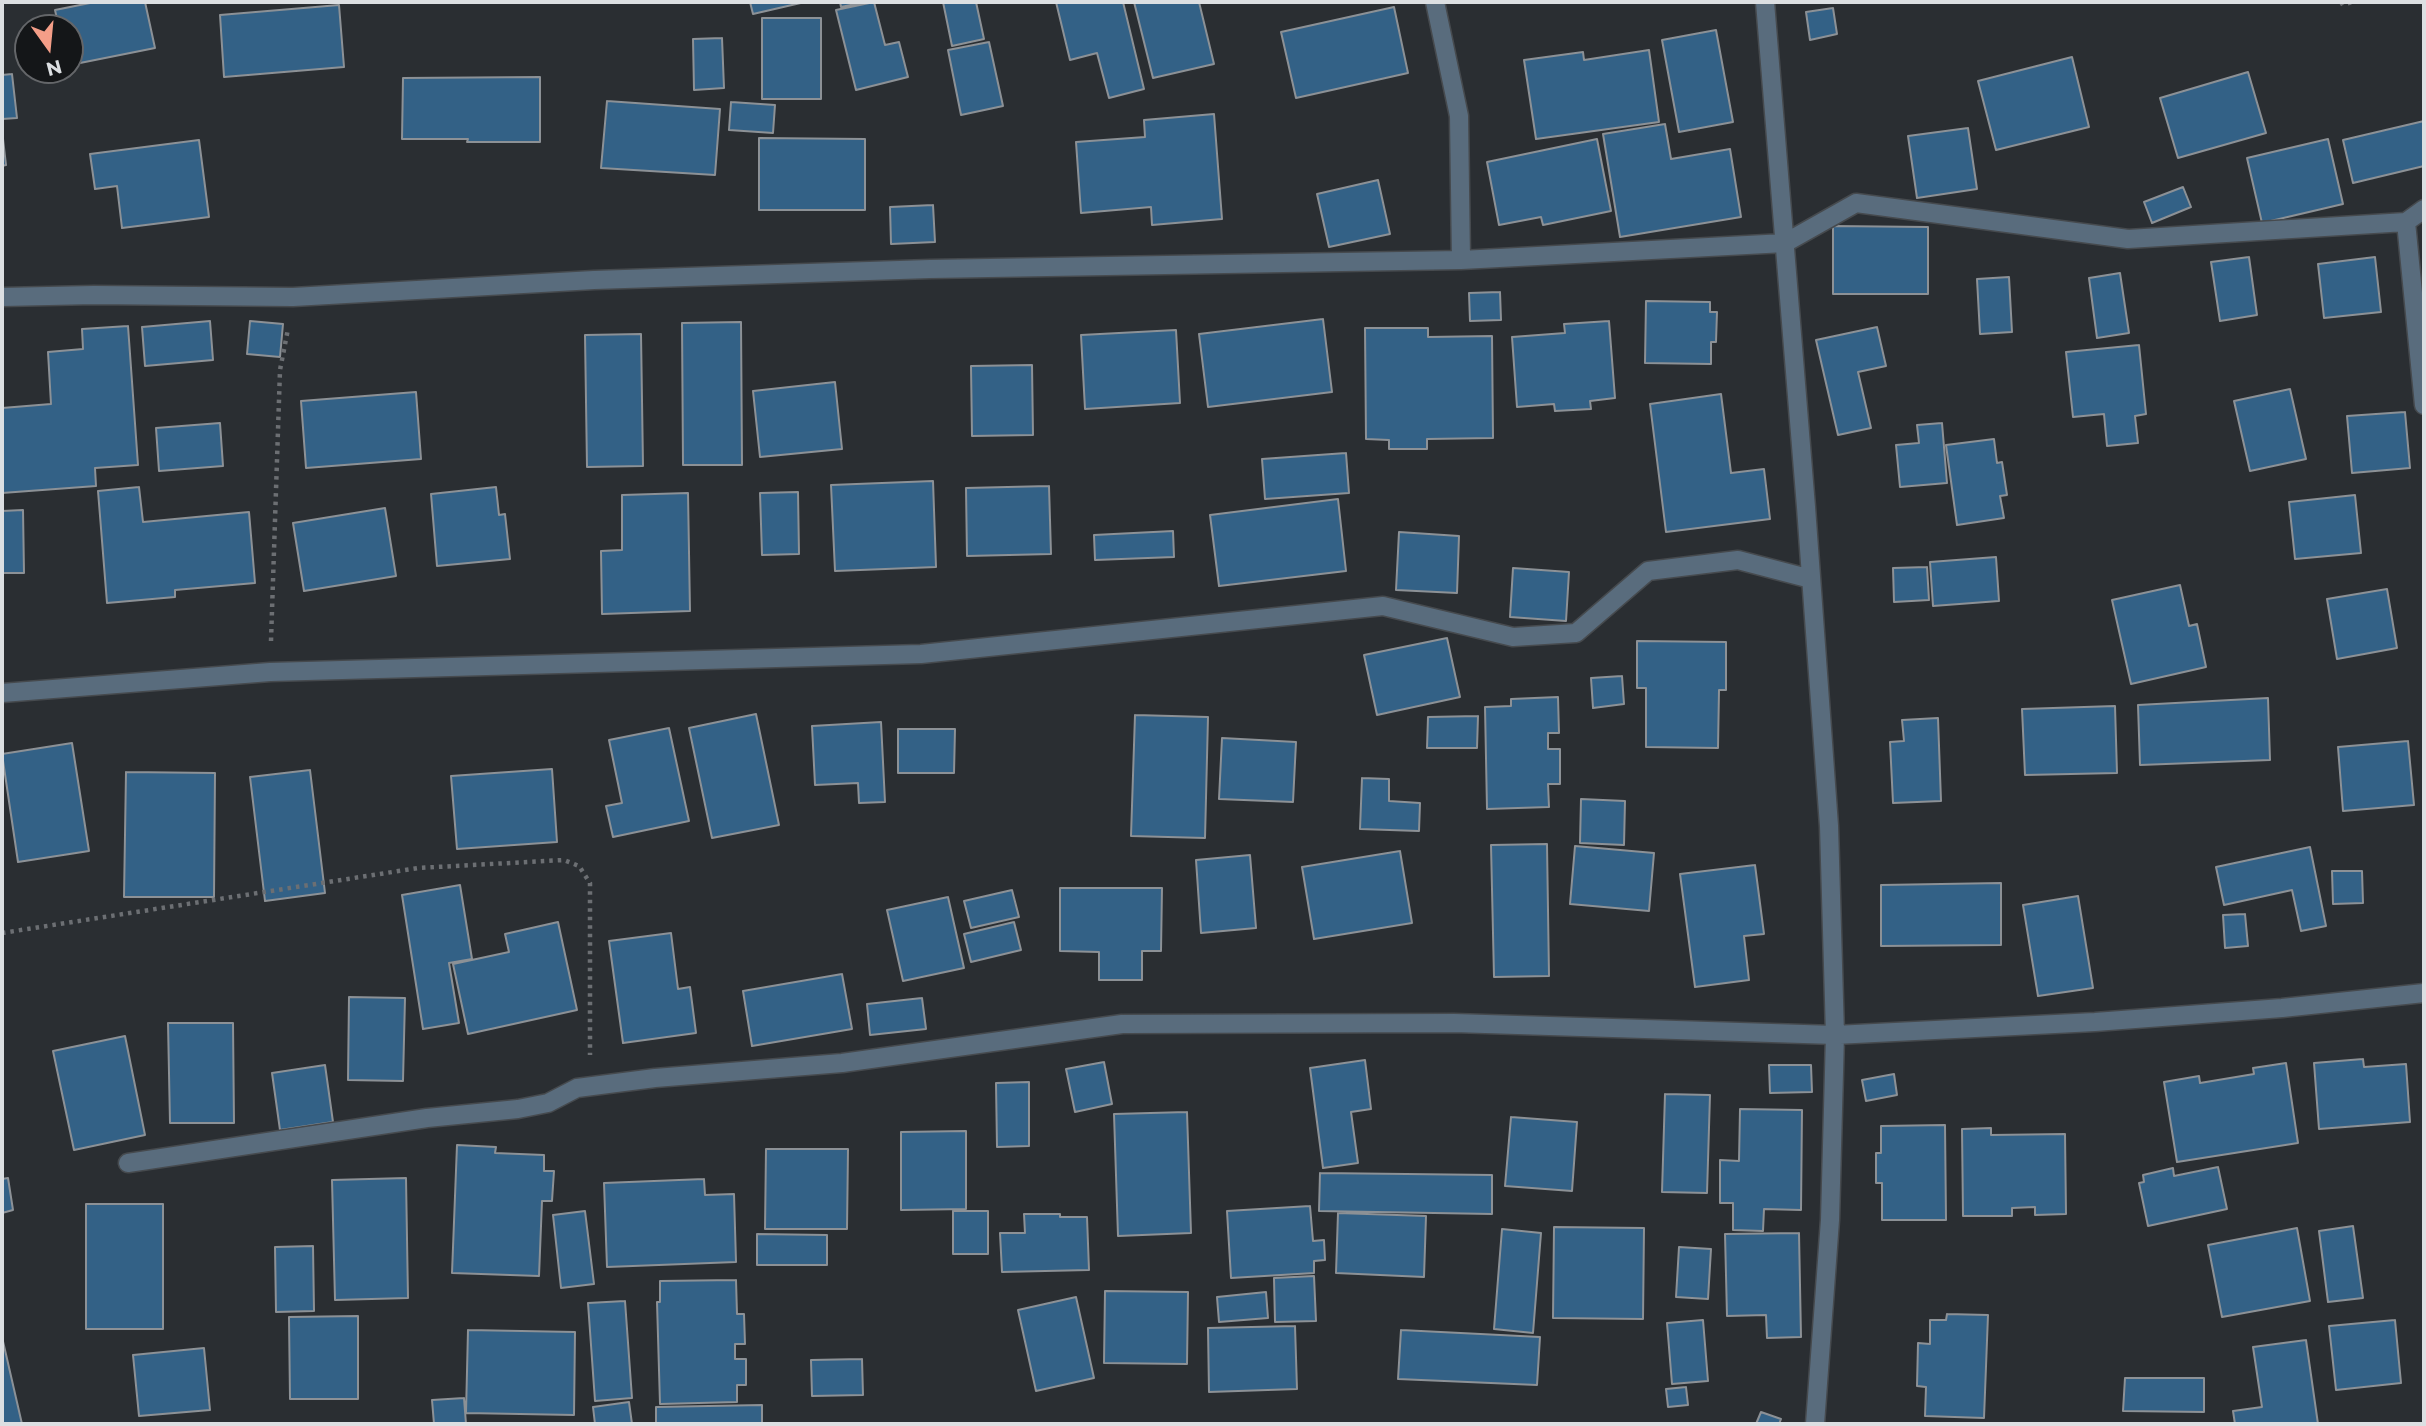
<!DOCTYPE html>
<html>
<head>
<meta charset="utf-8">
<style>
	body { margin:0 }
	#map { position:relative; width:2426px; height:1426px; overflow:hidden; background:#2a2e32; font-family:Montserrat,sans-serif }
	canvas { display:block }
	.frame { position:absolute; inset:0; border:4px solid #dcdfe2; pointer-events:none }
	.north { position:absolute; left:14px; top:14px; width:70px; height:70px; box-sizing:border-box; background:#141618; border:2px solid #646669; border-radius:50%; rotate:165deg; font-size:19px; font-weight:700; line-height:28px; text-align:center; color:#dcdfe2 }
	.north::after { content:''; display:block; margin:auto; width:24px; height:32px; background:#f49e88; clip-path:polygon(50% 0,100% 100%,50% 72%,0 100%) }
</style>
</head>
<body>
<div id="map">
<canvas width="2426" height="1426"></canvas>
<div class="frame"></div>
<div class="north">N</div>
</div>
<script>
const g = document.querySelector('canvas').getContext('2d');
g.lineJoin = 'round';
function fill(path, color) { g.fillStyle = color; g.fill(path, 'evenodd'); }
const shape = rows => new Path2D(rows.map(r => 'M' + r).join(''));
function trace(path, color, width, dash) { g.strokeStyle = color; g.lineWidth = width; g.lineCap = dash ? 'butt' : 'round'; g.setLineDash(dash || []); g.stroke(path); }
const building = shape([
	[95,2,145,2,155,48,70,65,70,28,59,28,55,10,95,2],
	[750,2,805,2,753,14,750,2],
	[840,2,865,2,841,7,840,2],
	[874,2,885,45,899,42,908,77,856,90,836,10,874,2],
	[943,2,976,2,984,39,952,46,943,2],
	[1056,2,1123,2,1144,89,1109,98,1097,53,1070,60,1056,2],
	[1134,2,1199,2,1214,64,1153,78,1134,2],
	[339,5,344,67,224,77,220,15,339,5],
	[1394,7,1408,73,1296,98,1281,32,1394,7],
	[1833,8,1837,34,1810,40,1806,12,1833,8],
	[762,18,821,18,821,99,762,99,762,18],
	[1716,30,1733,122,1679,132,1662,40,1716,30],
	[722,38,724,88,694,90,693,39,722,38],
	[989,42,1003,106,961,115,948,50,989,42],
	[1649,50,1659,122,1536,139,1524,60,1583,52,1584,60,1649,50],
	[2072,57,2089,127,1996,150,1978,81,2072,57],
	[2248,72,2266,133,2178,158,2160,98,2248,72],
	[12,74,17,118,2,119,2,75,12,74],
	[540,77,540,142,467,142,468,139,402,139,403,78,540,77],
	[607,101,720,109,715,175,601,168,607,101],
	[731,102,775,105,773,133,729,130,731,102],
	[1214,114,1222,219,1152,225,1151,207,1081,213,1076,142,1145,137,1144,120,1214,114],
	[2424,121,2424,166,2353,183,2343,140,2424,121],
	[1665,124,1671,159,1730,149,1741,217,1620,237,1603,134,1665,124],
	[1968,128,1977,189,1917,198,1908,136,1968,128],
	[2,130,6,165,2,166,2,130],
	[759,138,865,139,865,210,759,210,759,138],
	[1597,139,1611,211,1543,225,1541,217,1499,225,1487,162,1597,139],
	[2328,139,2343,204,2262,223,2247,158,2328,139],
	[199,140,209,217,122,228,117,186,95,189,90,154,199,140],
	[1378,180,1390,234,1329,247,1317,194,1378,180],
	[2183,187,2191,207,2152,223,2144,202,2183,187],
	[933,205,935,242,891,244,890,207,933,205],
	[1833,226,1928,227,1928,294,1833,294,1833,226],
	[2249,257,2257,315,2220,321,2211,262,2249,257],
	[2375,257,2381,312,2324,318,2318,264,2375,257],
	[2120,273,2129,333,2097,338,2089,278,2120,273],
	[2009,277,2012,332,1980,334,1977,279,2009,277],
	[1500,292,1501,320,1470,321,1469,293,1500,292],
	[1646,301,1710,302,1710,312,1717,312,1716,342,1711,342,1711,364,1645,363,1646,301],
	[1323,319,1332,392,1208,407,1199,334,1323,319],
	[210,321,213,360,145,366,142,327,210,321],
	[250,321,283,324,280,357,247,354,250,321],
	[1609,321,1615,398,1590,401,1591,409,1555,411,1554,404,1517,407,1512,337,1565,333,1564,324,1609,321],
	[741,322,742,465,683,465,682,323,741,322],
	[128,326,138,465,95,468,96,486,2,493,2,408,51,404,48,352,83,349,82,329,128,326],
	[1877,327,1886,366,1858,372,1871,428,1838,435,1816,340,1877,327],
	[1365,328,1428,328,1428,337,1492,336,1493,438,1427,439,1427,449,1389,449,1389,440,1366,439,1365,328],
	[1176,330,1180,403,1085,409,1081,335,1176,330],
	[641,334,643,466,587,467,585,335,641,334],
	[2139,345,2146,414,2135,416,2138,443,2107,446,2104,414,2073,417,2066,352,2139,345],
	[1032,365,1033,435,972,436,971,366,1032,365],
	[835,382,842,449,760,457,753,391,835,382],
	[2290,389,2306,459,2250,471,2234,401,2290,389],
	[416,392,421,459,306,468,301,401,416,392],
	[1721,394,1731,473,1764,469,1770,519,1666,532,1650,404,1721,394],
	[2405,412,2410,468,2352,473,2347,416,2405,412],
	[220,423,223,466,159,471,156,428,220,423],
	[1942,423,1947,483,1900,487,1896,445,1919,443,1917,425,1942,423],
	[1994,439,1997,463,2002,462,2007,495,2000,496,2004,518,1957,525,1946,445,1994,439],
	[1346,453,1349,493,1265,499,1262,459,1346,453],
	[933,481,936,567,835,571,831,485,933,481],
	[1049,486,1051,554,967,556,966,488,1049,486],
	[139,487,143,522,249,512,255,583,175,590,175,597,107,603,98,491,139,487],
	[496,487,499,515,505,514,510,559,437,566,431,494,496,487],
	[798,492,799,554,762,555,760,493,798,492],
	[688,493,690,611,602,614,601,551,622,550,622,495,688,493],
	[2355,495,2361,553,2295,559,2289,502,2355,495],
	[1338,499,1346,571,1219,586,1210,515,1338,499],
	[385,508,396,576,304,591,293,523,385,508],
	[23,510,24,573,2,573,2,511,23,510],
	[1173,531,1174,557,1095,560,1094,535,1173,531],
	[1399,532,1459,536,1457,593,1396,590,1399,532],
	[1996,557,1999,601,1933,606,1930,562,1996,557],
	[1927,567,1929,600,1894,602,1893,568,1927,567],
	[1513,568,1569,572,1566,621,1510,617,1513,568],
	[2180,585,2189,626,2197,624,2206,667,2131,684,2112,600,2180,585],
	[2387,589,2397,648,2337,659,2327,599,2387,589],
	[1447,638,1460,697,1377,715,1364,655,1447,638],
	[1637,641,1726,642,1726,690,1719,690,1718,748,1646,747,1646,688,1637,688,1637,641],
	[1622,676,1624,704,1593,708,1591,678,1622,676],
	[1558,697,1559,733,1548,733,1548,749,1560,749,1560,784,1548,784,1549,807,1487,809,1485,707,1511,706,1511,699,1558,697],
	[2268,698,2270,760,2140,765,2138,705,2268,698],
	[2115,706,2117,773,2025,775,2022,709,2115,706],
	[756,714,779,825,712,838,689,728,756,714],
	[1135,715,1208,717,1205,838,1131,836,1135,715],
	[1478,716,1477,748,1427,748,1428,717,1478,716],
	[1938,718,1941,801,1893,803,1890,742,1904,741,1902,720,1938,718],
	[881,722,885,802,859,803,858,783,815,785,812,726,881,722],
	[669,728,689,821,613,837,606,806,622,803,609,740,669,728],
	[898,729,955,729,954,773,898,773,898,729],
	[1222,738,1296,742,1293,802,1219,799,1222,738],
	[2408,741,2414,805,2343,811,2338,747,2408,741],
	[72,743,89,851,18,862,2,754,72,743],
	[552,769,557,842,457,849,451,776,552,769],
	[310,770,325,893,265,901,250,777,310,770],
	[126,772,215,773,214,897,124,897,126,772],
	[1362,778,1389,779,1389,801,1420,803,1419,831,1360,829,1362,778],
	[1581,799,1625,801,1624,845,1580,843,1581,799],
	[1547,844,1549,976,1494,977,1491,845,1547,844],
	[1575,846,1654,853,1649,911,1570,904,1575,846],
	[2310,847,2326,926,2301,931,2292,890,2224,905,2216,867,2310,847],
	[1400,851,1412,923,1314,939,1302,867,1400,851],
	[1250,855,1256,928,1201,933,1196,860,1250,855],
	[1755,865,1764,934,1744,936,1749,980,1695,987,1680,874,1755,865],
	[2332,871,2362,871,2363,903,2333,904,2332,871],
	[2001,883,2001,945,1881,946,1881,885,2001,883],
	[460,885,472,959,449,963,459,1023,423,1029,402,895,460,885],
	[1060,888,1162,888,1161,951,1142,951,1142,980,1099,980,1099,952,1060,951,1060,888],
	[1012,890,1019,917,971,928,964,901,1012,890],
	[2078,896,2093,988,2038,996,2023,905,2078,896],
	[948,897,964,968,903,981,887,910,948,897],
	[2245,914,2248,946,2225,948,2223,915,2245,914],
	[558,922,577,1010,468,1034,453,964,509,952,505,934,558,922],
	[1014,922,1021,950,971,962,964,934,1014,922],
	[671,933,678,989,690,987,696,1033,623,1043,609,941,671,933],
	[842,974,852,1029,752,1046,743,991,842,974],
	[349,997,405,998,403,1081,348,1080,349,997],
	[922,998,926,1029,870,1035,867,1004,922,998],
	[168,1023,233,1023,234,1123,170,1123,168,1023],
	[125,1036,145,1135,74,1150,53,1051,125,1036],
	[2363,1059,2364,1067,2406,1064,2410,1122,2319,1129,2314,1063,2363,1059],
	[1365,1060,1371,1109,1351,1112,1358,1163,1323,1168,1310,1068,1365,1060],
	[1104,1062,1112,1104,1075,1112,1066,1069,1104,1062],
	[2286,1063,2298,1143,2177,1162,2164,1082,2199,1076,2200,1083,2254,1074,2253,1068,2286,1063],
	[325,1065,333,1122,280,1130,272,1073,325,1065],
	[1769,1065,1811,1065,1812,1092,1770,1093,1769,1065],
	[1894,1074,1897,1095,1866,1101,1862,1080,1894,1074],
	[1029,1082,1029,1146,997,1147,996,1083,1029,1082],
	[1665,1094,1710,1095,1707,1193,1662,1192,1665,1094],
	[1740,1109,1802,1110,1801,1210,1764,1209,1763,1231,1733,1230,1733,1203,1720,1203,1720,1160,1739,1161,1740,1109],
	[1187,1112,1191,1233,1118,1236,1114,1114,1187,1112],
	[1511,1117,1577,1122,1572,1191,1505,1186,1511,1117],
	[1945,1125,1946,1220,1882,1220,1882,1183,1876,1183,1876,1153,1881,1153,1881,1126,1945,1125],
	[1991,1128,1991,1135,2065,1134,2066,1214,2035,1215,2035,1207,2012,1208,2012,1216,1963,1216,1962,1129,1991,1128],
	[966,1131,966,1209,901,1210,901,1132,966,1131],
	[457,1145,496,1147,495,1153,544,1155,544,1171,554,1171,552,1201,542,1201,539,1276,452,1273,457,1145],
	[766,1149,848,1149,847,1229,765,1229,766,1149],
	[2218,1167,2227,1209,2148,1226,2139,1183,2144,1182,2143,1175,2173,1168,2174,1176,2218,1167],
	[1320,1173,1492,1175,1492,1214,1319,1211,1320,1173],
	[8,1178,13,1210,2,1213,2,1179,8,1178],
	[406,1178,408,1298,335,1300,332,1180,406,1178],
	[704,1179,705,1195,734,1194,736,1262,607,1267,604,1183,704,1179],
	[86,1204,163,1204,163,1329,86,1329,86,1204],
	[1310,1206,1313,1241,1324,1240,1325,1260,1314,1261,1314,1273,1231,1278,1227,1211,1310,1206],
	[585,1211,594,1284,561,1288,553,1215,585,1211],
	[953,1211,988,1211,988,1254,953,1254,953,1211],
	[1338,1213,1426,1216,1424,1277,1336,1273,1338,1213],
	[1024,1214,1060,1214,1060,1217,1087,1217,1089,1270,1002,1272,1000,1233,1025,1233,1024,1214],
	[2353,1226,2363,1298,2328,1302,2319,1231,2353,1226],
	[1554,1227,1644,1228,1643,1319,1553,1318,1554,1227],
	[2297,1228,2310,1301,2222,1317,2208,1245,2297,1228],
	[1502,1229,1541,1233,1533,1333,1494,1329,1502,1229],
	[1799,1233,1801,1337,1767,1338,1766,1315,1727,1316,1725,1234,1799,1233],
	[757,1234,827,1235,827,1265,757,1265,757,1234],
	[313,1246,314,1311,276,1312,275,1247,313,1246],
	[1679,1247,1711,1249,1708,1299,1676,1297,1679,1247],
	[1314,1276,1316,1321,1275,1322,1274,1278,1314,1276],
	[736,1280,737,1314,744,1314,745,1344,735,1344,735,1359,746,1359,746,1385,737,1385,737,1402,660,1404,657,1302,660,1302,660,1281,736,1280],
	[1105,1291,1188,1292,1187,1364,1104,1363,1105,1291],
	[1266,1292,1268,1318,1219,1322,1217,1297,1266,1292],
	[1076,1297,1094,1378,1036,1391,1018,1310,1076,1297],
	[625,1301,632,1398,595,1401,588,1303,625,1301],
	[1947,1314,1988,1315,1984,1418,1925,1416,1926,1387,1917,1386,1918,1343,1930,1344,1930,1320,1946,1320,1947,1314],
	[358,1316,358,1399,290,1399,289,1317,358,1316],
	[1703,1320,1708,1381,1672,1384,1667,1323,1703,1320],
	[2395,1320,2401,1383,2336,1390,2329,1326,2395,1320],
	[1295,1326,1297,1389,1209,1392,1208,1328,1295,1326],
	[468,1330,575,1332,574,1415,466,1413,468,1330],
	[1401,1330,1540,1337,1537,1385,1398,1379,1401,1330],
	[2,1337,22,1424,2,1424,2,1337],
	[2306,1340,2318,1424,2235,1424,2233,1411,2262,1407,2253,1347,2306,1340],
	[204,1348,210,1410,139,1416,133,1355,204,1348],
	[862,1359,863,1395,812,1396,811,1360,862,1359],
	[2125,1378,2204,1378,2204,1412,2123,1411,2125,1378],
	[1686,1387,1688,1405,1668,1407,1666,1389,1686,1387],
	[464,1398,466,1424,434,1424,432,1400,464,1398],
	[629,1402,632,1424,595,1424,593,1407,629,1402],
	[762,1405,762,1424,656,1424,656,1407,762,1405],
	[1761,1412,1781,1419,1779,1424,1756,1424,1761,1412]
]);
fill(building, '#336186');
trace(building, '#8c9196', 2);
const minor = shape([
	[1435,2,1459,116,1461,260],
	[1765,2,1806,507,1829,826,1835,1035,1830,1220,1815,1424],
	[2406,222,2424,405],
	[2,297,94,295,293,297,594,280,930,269,1461,260,1785,243,1856,203,2128,239,2406,222,2424,209],
	[2,693,270,672,921,654,1383,606,1513,637,1576,633,1648,571,1738,560,1811,579],
	[128,1163,427,1118,518,1109,548,1103,577,1088,655,1078,842,1063,1122,1024,1454,1023,1835,1035,2095,1022,2282,1008,2424,993]
]);
trace(minor, '#464a4e', 21);
trace(shape([
	[2341,2,2343,5,2352,2],
	[271,641,280,370,288,329],
	[2,933,418,868,564,860,579,866,590,883,590,1055]
]), '#6c6f73', 4.5, [3.5, 5]);
trace(minor, '#596c7d', 18);
</script>
</body>
</html>
